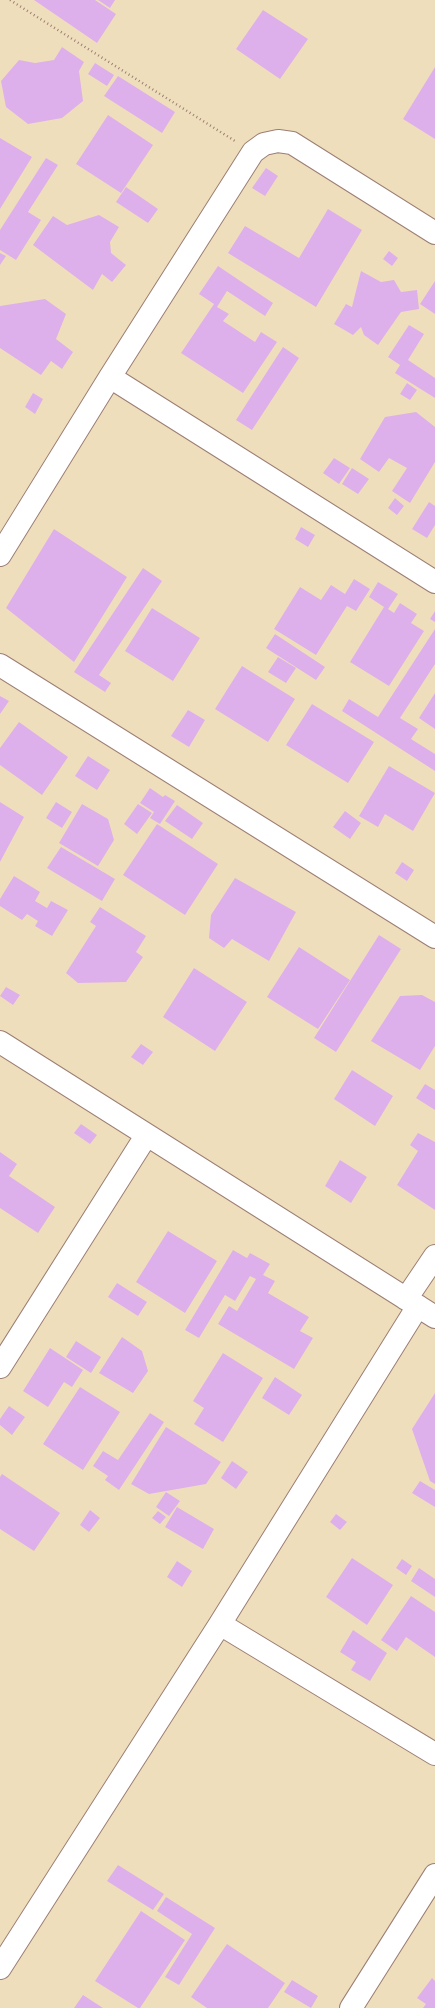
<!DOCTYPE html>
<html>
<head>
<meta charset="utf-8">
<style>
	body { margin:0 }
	canvas { display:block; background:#efdebc }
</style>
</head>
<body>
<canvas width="435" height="2008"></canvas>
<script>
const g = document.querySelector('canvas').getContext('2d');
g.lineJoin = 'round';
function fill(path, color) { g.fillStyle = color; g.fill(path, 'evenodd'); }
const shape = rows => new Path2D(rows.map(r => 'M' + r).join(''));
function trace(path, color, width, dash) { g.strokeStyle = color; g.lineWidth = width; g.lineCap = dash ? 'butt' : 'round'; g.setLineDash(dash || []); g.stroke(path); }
fill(shape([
	[34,0,95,0,116,14,97,43],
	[98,0,115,0,110,8],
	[263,10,308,39,280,79,236,49],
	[62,47,84,62,79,71,83,101,62,118,28,124,6,107,1,81,19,60,35,63,54,60],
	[95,63,114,75,107,86,88,74],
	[435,67,435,139,403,119],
	[118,76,175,112,162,133,104,96],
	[108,115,153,145,121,193,76,164],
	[0,138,32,157,0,209],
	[46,158,58,165,28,212,41,220,16,260,0,250,0,230],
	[266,168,278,176,265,196,252,188],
	[126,187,158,209,148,223,116,202],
	[328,209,362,230,316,307,228,253,245,226,299,258],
	[99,215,119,227,110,242,111,253,126,265,112,282,102,274,93,290,33,245,53,216,67,225],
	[389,251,398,258,392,266,383,259],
	[0,253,6,256,0,265],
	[218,266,273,303,265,316,227,291,217,307,229,314,223,321,255,342,261,332,277,342,243,393,181,353,214,304,199,294],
	[361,271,381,282,394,280,401,292,417,290,419,309,401,312,378,345,364,335,361,327,353,335,334,324,346,304,352,307],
	[435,281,435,314,420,304],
	[45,299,66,314,56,339,73,352,62,369,51,361,41,375,0,348,0,306],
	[409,325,424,334,408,360,435,378,435,398,395,373,400,365,388,357],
	[283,347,299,358,252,430,236,420],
	[407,383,417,390,410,400,400,394],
	[33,393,43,399,35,414,25,407],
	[416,412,435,427,435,462,410,503,392,491,407,468,389,458,379,472,360,459,385,417],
	[334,458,350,468,339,484,323,473],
	[352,468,369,479,358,494,342,484],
	[395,498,404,506,397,515,388,508],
	[429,502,435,506,435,525,427,538,412,529],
	[301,527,315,535,308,547,295,539],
	[54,529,127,577,74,662,6,608],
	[143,568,162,581,99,675,111,683,105,692,74,672],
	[354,579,370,589,356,611,347,606,316,655,274,629,300,587,321,600,331,585,345,594],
	[378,582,398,594,388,609,394,613,400,603,417,614,411,623,424,631,389,686,350,662,384,607,369,597],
	[152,608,200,638,173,681,125,651],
	[435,611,435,622,430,619],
	[435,629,435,664,400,718,418,729,411,739,435,754,435,771,342,711,349,699,378,717],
	[275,634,325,667,316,680,266,648],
	[278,657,296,668,286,683,268,672],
	[242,666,295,699,268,742,215,709],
	[435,693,435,729,419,718],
	[0,696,9,701,0,714],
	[312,704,374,742,348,783,286,745],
	[188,710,205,720,189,747,171,736],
	[19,722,68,757,42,795,0,765,0,748],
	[88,756,110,770,97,790,75,776],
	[389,766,435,793,413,831,385,814,378,827,359,816],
	[150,788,163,797,165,795,175,801,160,824,150,818,154,812,140,803],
	[0,802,24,817,0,862],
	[56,802,72,812,62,828,46,818],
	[82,804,108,819,114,840,98,866,59,843],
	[138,804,152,813,137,834,124,824],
	[177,805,203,823,192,839,165,821],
	[345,811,361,823,350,839,333,827],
	[157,824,218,864,185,915,123,875],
	[61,847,115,879,102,901,47,868],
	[402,862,414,870,407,881,395,873],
	[14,876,40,892,35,901,47,908,51,901,68,910,52,936,35,926,38,921,27,914,22,920,0,906,0,899],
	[235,878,296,912,269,961,232,939,224,948,209,938,211,915],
	[100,907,146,936,136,952,143,957,126,982,78,983,66,973,96,926,90,922],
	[379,935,401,949,336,1052,314,1038],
	[299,947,350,980,318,1029,267,997],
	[194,968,247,1002,215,1051,163,1017],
	[6,987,20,995,13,1005,0,996],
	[422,995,435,1002,435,1046,420,1070,371,1041,400,996],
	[141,1044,153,1052,143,1065,131,1057],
	[352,1070,393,1096,375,1126,334,1099],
	[425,1084,435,1090,435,1110,416,1098],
	[81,1124,97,1135,90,1144,74,1133],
	[418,1133,435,1142,435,1210,397,1185,418,1151,410,1145],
	[0,1152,17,1164,9,1176,55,1207,38,1233,0,1208],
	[340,1160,367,1177,351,1203,325,1186],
	[168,1231,217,1261,185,1313,136,1282],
	[233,1250,247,1258,250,1253,270,1264,263,1275,275,1281,268,1293,309,1317,300,1331,313,1338,294,1369,218,1324,229,1306,237,1311,256,1279,250,1276,235,1301,225,1295,199,1338,185,1330],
	[117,1283,147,1302,138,1316,108,1297],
	[122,1337,142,1351,148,1371,133,1393,99,1373],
	[76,1341,101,1357,91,1373,66,1357],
	[50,1348,83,1370,72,1387,64,1382,48,1407,23,1391],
	[223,1353,263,1378,223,1442,194,1424,204,1408,193,1401],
	[275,1377,302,1395,289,1415,262,1398],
	[80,1387,120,1412,83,1470,43,1444],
	[435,1393,435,1484,430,1481,412,1429],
	[9,1406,25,1417,12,1435,0,1425,0,1419],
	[150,1413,164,1422,119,1490,105,1480,108,1476,93,1466,103,1451,118,1460],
	[166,1427,221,1462,206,1484,149,1494,131,1484],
	[232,1461,248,1472,236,1489,221,1478],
	[2,1474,60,1513,34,1551,0,1529,0,1477],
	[420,1481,435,1490,435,1507,412,1493],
	[166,1492,180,1501,169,1516,156,1507],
	[177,1507,214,1529,203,1549,165,1527],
	[90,1510,100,1518,89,1532,80,1525],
	[158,1511,166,1517,160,1524,152,1518],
	[336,1514,347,1522,340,1530,330,1522],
	[352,1558,393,1585,367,1625,326,1597],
	[402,1559,412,1566,406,1575,396,1568],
	[177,1561,192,1571,182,1587,167,1577],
	[419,1568,435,1579,435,1597,411,1581],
	[411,1596,435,1612,435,1657,406,1637,397,1651,381,1640],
	[353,1630,387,1653,370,1681,351,1670,356,1662,340,1652],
	[118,1865,164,1894,153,1910,107,1881],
	[166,1897,215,1928,179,1985,165,1977,192,1934,157,1911],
	[141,1911,185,1940,140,2008,138,2008,95,1981],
	[227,1944,285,1983,268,2008,207,2008,191,1997],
	[432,1978,435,1981,435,2008,423,2008,426,2004,417,1998],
	[292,1980,318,1996,311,2008,284,1992],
	[83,1995,103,2008,74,2008]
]), '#deb0eb');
const minor = shape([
	[110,377,435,582],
	[0,555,110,377,253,152,264,144,278,141,292,143,435,233],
	[0,665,435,937],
	[0,1042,435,1317],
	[406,1299,435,1256],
	[0,1367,146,1136],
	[220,1624,435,1754],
	[0,1968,220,1624,418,1306],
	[351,2008,435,1875]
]);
trace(minor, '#9c7e74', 24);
trace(shape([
	[10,0,235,141]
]), '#9c7e74', 2.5, [1, 3]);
trace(minor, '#fff', 22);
</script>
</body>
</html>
